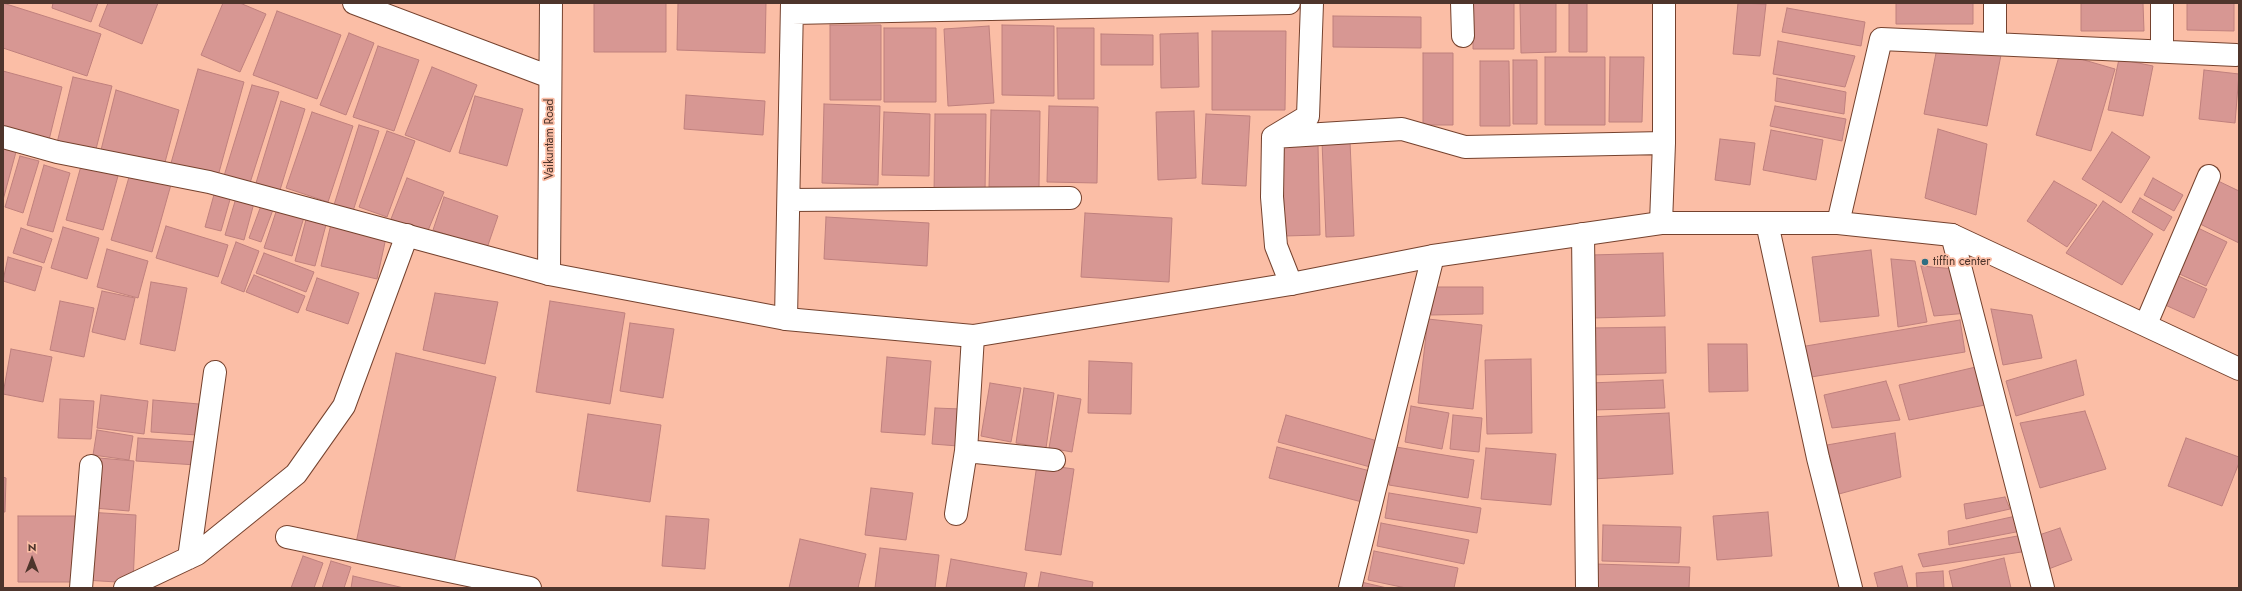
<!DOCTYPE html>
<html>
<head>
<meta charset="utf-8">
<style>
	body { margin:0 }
	#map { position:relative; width:2242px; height:591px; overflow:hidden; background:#fbbea6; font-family:Jost,sans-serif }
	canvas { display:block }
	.frame { position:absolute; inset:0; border:4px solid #4e352c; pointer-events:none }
	.north { position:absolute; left:12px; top:539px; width:40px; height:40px; -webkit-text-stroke:3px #fbbea6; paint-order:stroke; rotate:0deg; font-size:11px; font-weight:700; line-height:16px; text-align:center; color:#4e352c }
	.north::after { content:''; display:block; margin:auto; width:14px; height:18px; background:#4e352c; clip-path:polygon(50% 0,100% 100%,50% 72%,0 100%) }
</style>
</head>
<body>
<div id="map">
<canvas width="2242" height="591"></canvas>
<div class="frame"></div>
<div class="north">N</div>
</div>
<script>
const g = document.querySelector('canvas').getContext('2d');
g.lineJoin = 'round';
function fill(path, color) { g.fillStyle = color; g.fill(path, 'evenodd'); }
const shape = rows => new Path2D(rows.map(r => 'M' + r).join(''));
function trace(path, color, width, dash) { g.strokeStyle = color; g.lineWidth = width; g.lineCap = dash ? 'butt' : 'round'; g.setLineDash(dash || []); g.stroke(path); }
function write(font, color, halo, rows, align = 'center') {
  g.font = font + ' Jost,sans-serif'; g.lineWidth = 3.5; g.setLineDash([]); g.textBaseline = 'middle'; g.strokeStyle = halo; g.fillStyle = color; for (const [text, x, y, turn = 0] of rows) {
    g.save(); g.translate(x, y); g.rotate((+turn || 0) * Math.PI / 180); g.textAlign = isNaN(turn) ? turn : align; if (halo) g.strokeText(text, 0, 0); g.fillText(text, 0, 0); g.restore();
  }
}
const building = shape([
	[3,3,101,34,87,76,3,48,3,3],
	[53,3,98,3,91,22,52,8,53,3],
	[108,3,158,3,142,44,99,26,108,3],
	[223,3,240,3,266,14,240,72,201,55,223,3],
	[594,3,666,3,666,52,594,52,594,3],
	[678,3,766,3,765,53,677,50,678,3],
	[1473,3,1514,3,1514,49,1473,49,1473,3],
	[1520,3,1556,3,1556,52,1521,53,1520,3],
	[1569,3,1587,3,1587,52,1569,52,1569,3],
	[1738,3,1766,4,1760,56,1733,54,1738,3],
	[1896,3,1973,3,1973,24,1896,24,1896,3],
	[2081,3,2143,3,2144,31,2081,31,2081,3],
	[2187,3,2234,3,2234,31,2187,30,2187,3],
	[1787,8,1865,22,1861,46,1782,32,1787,8],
	[277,11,341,35,317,99,253,75,277,11],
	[1333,16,1421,17,1421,48,1333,47,1333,16],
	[830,25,881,25,881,100,830,100,830,25],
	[1002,25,1054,26,1054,96,1002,95,1002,25],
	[989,26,994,103,948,106,944,29,989,26],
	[884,28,936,28,936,102,884,102,884,28],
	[1057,28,1094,28,1094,99,1058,99,1057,28],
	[1212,31,1286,31,1285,110,1212,110,1212,31],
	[349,33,374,43,346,115,320,105,349,33],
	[1198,33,1199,87,1161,88,1160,34,1198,33],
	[1101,34,1153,35,1153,65,1101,65,1101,34],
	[1778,41,1855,56,1845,87,1773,74,1778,41],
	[1938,43,2001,55,1987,126,1924,114,1938,43],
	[378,46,419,60,394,131,353,117,378,46],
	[1423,53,1453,53,1453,125,1423,125,1423,53],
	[2060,53,2115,69,2091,151,2036,135,2060,53],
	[1545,57,1605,57,1605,125,1545,125,1545,57],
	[1610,57,1644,57,1642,122,1609,122,1610,57],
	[2119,59,2153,66,2143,116,2108,110,2119,59],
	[1513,60,1537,60,1537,124,1513,124,1513,60],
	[1480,61,1509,61,1510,126,1480,126,1480,61],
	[432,67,477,85,450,152,405,135,432,67],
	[198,69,244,82,218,176,171,163,198,69],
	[2204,70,2239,74,2235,123,2199,119,2204,70],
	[3,71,62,87,48,144,3,132,3,71],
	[73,77,112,86,95,153,57,143,73,77],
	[1777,78,1846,92,1844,114,1775,101,1777,78],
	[252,85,279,92,250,183,224,176,252,85],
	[116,90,179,110,164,166,101,150,116,90],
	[686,95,765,101,763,135,684,129,686,95],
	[475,96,523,109,507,166,459,153,475,96],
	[281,101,305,109,280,190,256,183,281,101],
	[824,104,880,106,878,185,822,183,824,104],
	[1049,106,1098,107,1097,183,1047,182,1049,106],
	[1775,106,1846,119,1842,141,1770,126,1775,106],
	[991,110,1040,111,1039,188,989,187,991,110],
	[1194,111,1196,178,1158,180,1156,112,1194,111],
	[312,112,353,126,328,202,286,188,312,112],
	[884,112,930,114,929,176,882,175,884,112],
	[935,114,986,114,985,195,934,195,935,114],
	[1206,114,1250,116,1246,186,1202,184,1206,114],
	[359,125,379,131,353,211,334,205,359,125],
	[1938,129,1987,144,1976,215,1925,198,1938,129],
	[1771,130,1823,140,1816,180,1763,170,1771,130],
	[387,131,415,141,387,217,359,207,387,131],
	[2112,132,2150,157,2121,203,2082,179,2112,132],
	[1720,139,1755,143,1750,185,1715,180,1720,139],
	[1350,141,1354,236,1326,237,1322,142,1350,141],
	[1282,145,1318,145,1320,235,1285,236,1282,145],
	[3,149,16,152,3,200,3,149],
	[20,156,39,161,23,213,5,207,20,156],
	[44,165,70,173,53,232,27,225,44,165],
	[81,166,118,176,103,230,66,220,81,166],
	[131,170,172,181,152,252,111,240,131,170],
	[407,178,444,192,427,233,391,219,407,178],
	[2153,178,2183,195,2174,211,2144,195,2153,178],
	[2216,180,2239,191,2239,243,2196,222,2216,180],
	[2054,181,2097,205,2067,247,2027,221,2054,181],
	[215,191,231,196,221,231,205,227,215,191],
	[444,197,498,216,487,248,433,230,444,197],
	[236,198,254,203,244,240,225,235,236,198],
	[2140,198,2172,217,2164,231,2132,212,2140,198],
	[2103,201,2153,234,2122,285,2066,253,2103,201],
	[262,203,274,207,261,242,249,238,262,203],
	[278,206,305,214,292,256,264,248,278,206],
	[1085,213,1172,218,1169,282,1081,277,1085,213],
	[307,216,327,221,315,266,295,261,307,216],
	[826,217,929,223,927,266,824,259,826,217],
	[332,220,387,233,377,279,321,266,332,220],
	[166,226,228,245,218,277,156,258,166,226],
	[63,227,99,238,87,279,51,268,63,227],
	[2196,227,2227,242,2206,286,2175,272,2196,227],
	[21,228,52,239,44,263,13,253,21,228],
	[236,242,259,251,244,292,221,283,236,242],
	[107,249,148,261,138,298,97,287,107,249],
	[1871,250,1879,316,1820,322,1812,257,1871,250],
	[264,253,314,272,306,292,256,273,264,253],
	[1663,253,1665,316,1593,318,1591,255,1663,253],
	[8,257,42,267,35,291,3,281,8,257],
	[1891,259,1915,261,1927,322,1898,327,1891,259],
	[1921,266,1956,269,1968,313,1934,316,1921,266],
	[254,275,305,296,298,313,246,292,254,275],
	[2176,275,2207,289,2194,318,2163,304,2176,275],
	[317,278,359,293,348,324,306,310,317,278],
	[151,282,187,288,175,351,140,344,151,282],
	[1431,287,1483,287,1483,314,1431,315,1431,287],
	[102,291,135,298,125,340,92,332,102,291],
	[435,293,498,302,485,364,423,350,435,293],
	[60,301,94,308,84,357,50,350,60,301],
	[550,301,625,313,610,404,536,392,550,301],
	[1991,309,2032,315,2042,358,2003,365,1991,309],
	[1428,319,1482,325,1473,409,1418,403,1428,319],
	[1960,320,1965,352,1805,378,1800,347,1960,320],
	[630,323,674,329,663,398,620,391,630,323],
	[1665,327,1666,373,1591,375,1589,328,1665,327],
	[1708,344,1747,344,1748,391,1709,392,1708,344],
	[11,349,52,357,43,402,3,394,11,349],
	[396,353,496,377,452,571,356,543,396,353],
	[887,357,931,361,925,435,881,432,887,357],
	[1531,359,1532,433,1487,434,1485,360,1531,359],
	[2076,360,2084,395,2016,416,2006,381,2076,360],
	[1089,361,1132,363,1131,414,1088,413,1089,361],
	[1980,366,1990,404,1909,420,1899,385,1980,366],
	[1663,380,1665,408,1592,410,1590,383,1663,380],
	[1886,381,1900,420,1832,428,1824,395,1886,381],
	[990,383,1021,388,1011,442,981,436,990,383],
	[1024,388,1054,393,1046,448,1016,443,1024,388],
	[101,395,148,401,144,434,97,428,101,395],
	[1058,395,1081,399,1072,452,1049,448,1058,395],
	[60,399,94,401,91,439,58,438,60,399],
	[153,400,199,404,197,435,151,432,153,400],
	[1411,406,1449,413,1442,449,1405,442,1411,406],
	[935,408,961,409,958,446,932,444,935,408],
	[2085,411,2106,469,2040,488,2020,423,2085,411],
	[1669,413,1673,474,1593,479,1589,417,1669,413],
	[588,414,661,425,650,502,577,491,588,414],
	[1286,415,1381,442,1374,468,1278,442,1286,415],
	[1453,415,1482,418,1479,452,1450,449,1453,415],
	[97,430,133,436,129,460,93,455,97,430],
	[1895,433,1901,477,1839,494,1827,445,1895,433],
	[138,438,197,442,196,465,136,461,138,438],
	[2186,438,2239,457,2239,463,2222,506,2168,486,2186,438],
	[1277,447,1374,472,1366,503,1269,478,1277,447],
	[1396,447,1474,460,1468,498,1389,485,1396,447],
	[1486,448,1556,454,1551,505,1481,499,1486,448],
	[99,458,134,461,129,511,94,508,99,458],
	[1037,464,1074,469,1061,555,1025,550,1037,464],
	[3,477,6,478,5,512,3,512,3,477],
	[871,488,913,493,906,540,865,535,871,488],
	[1389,493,1481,508,1477,533,1385,518,1389,493],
	[2005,497,2010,509,1966,519,1964,504,2005,497],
	[87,512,136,515,133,583,84,580,87,512],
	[1768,512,1772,556,1717,560,1713,516,1768,512],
	[18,516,75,516,75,582,18,582,18,516],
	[666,516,709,519,705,569,662,566,666,516],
	[2016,516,2021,531,1949,545,1948,531,2016,516],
	[1381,523,1469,540,1464,564,1377,546,1381,523],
	[1603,525,1681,527,1679,563,1602,561,1603,525],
	[2060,528,2072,560,2046,570,2033,537,2060,528],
	[2023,535,2028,551,1923,567,1918,554,2023,535],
	[800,539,866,554,858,588,789,588,800,539],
	[880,548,939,555,935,588,875,588,880,548],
	[1374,551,1458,568,1454,588,1406,588,1368,580,1374,551],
	[303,556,323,563,314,588,291,588,303,556],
	[2004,558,2011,588,1953,588,1949,571,2004,558],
	[951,559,1027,573,1024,588,946,588,951,559],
	[331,561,351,567,344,588,322,588,331,561],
	[1596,564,1690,567,1689,588,1596,588,1596,564],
	[1902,566,1908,588,1878,588,1874,573,1902,566],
	[1943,571,1944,588,1917,588,1916,573,1943,571],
	[1041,572,1093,582,1092,588,1038,588,1041,572],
	[353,576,404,588,351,588,353,576],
	[1357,581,1387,588,1355,588,1357,581]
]);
fill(building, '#d79793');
trace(building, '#bf807d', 1);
const minor = shape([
	[354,3,550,77],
	[1462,3,1463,36],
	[1995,3,1995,44],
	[2162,3,2162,51],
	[792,13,1289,3],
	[1273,137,1402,129,1465,147,1664,143],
	[789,200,1070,198],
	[1661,223,1664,143,1664,3],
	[1767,223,1818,458,1851,588],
	[1838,223,1881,39,2236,55],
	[1583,234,1587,588],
	[1952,235,2043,588],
	[549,274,551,3],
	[1291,284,1276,246,1272,197,1273,137,1308,116,1312,3],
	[786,319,792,3],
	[2146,324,2209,176],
	[966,451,1054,460],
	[956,514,966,451,973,336],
	[287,537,530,588],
	[189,558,215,372],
	[81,588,91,466],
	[125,588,197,554,296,474,344,406,407,235],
	[1350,588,1433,256]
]);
const tertiary = shape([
	[3,137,57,152,209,182,549,274,786,319,973,336,1291,284,1433,256,1661,223,1838,223,1952,235,2239,369]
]);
trace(minor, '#75422e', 24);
trace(tertiary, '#75422e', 24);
trace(minor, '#fff', 22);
trace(tertiary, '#fff', 22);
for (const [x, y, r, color] of [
	[1925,262,4,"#2e6e82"]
]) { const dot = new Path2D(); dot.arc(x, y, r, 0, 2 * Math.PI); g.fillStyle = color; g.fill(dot); trace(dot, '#fbbea6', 1.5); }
write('12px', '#4e352c', '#fbbea6', [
	["Vaikuntam Road",550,139,-90]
]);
write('12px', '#4e352c', '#fbbea6', [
	["tiffin center",1933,262]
], 'left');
</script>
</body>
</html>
